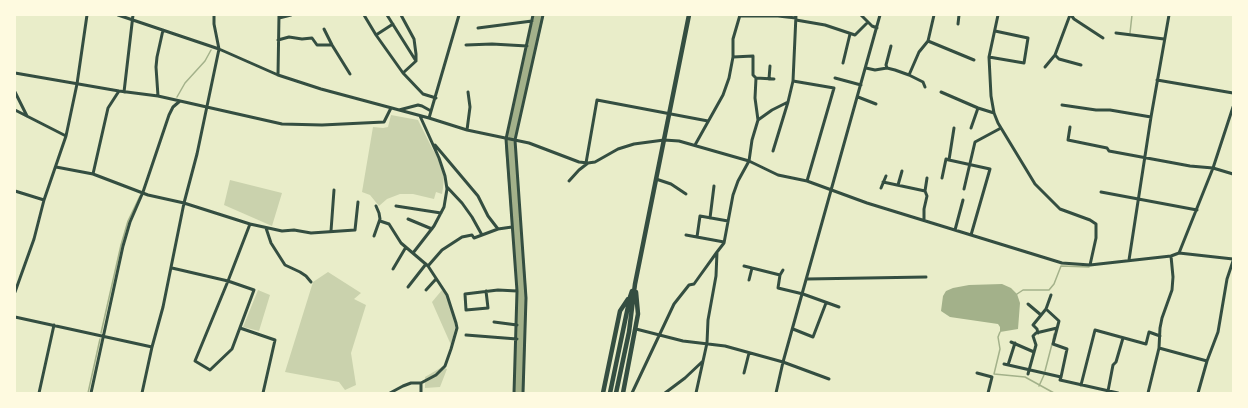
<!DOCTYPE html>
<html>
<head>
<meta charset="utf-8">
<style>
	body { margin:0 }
	#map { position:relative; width:1248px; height:408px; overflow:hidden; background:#e9edc9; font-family:"Noto Sans",sans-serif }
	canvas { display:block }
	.frame { position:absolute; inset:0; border:16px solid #fefae0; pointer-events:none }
</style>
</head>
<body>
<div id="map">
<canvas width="1248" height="408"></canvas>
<div class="frame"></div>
</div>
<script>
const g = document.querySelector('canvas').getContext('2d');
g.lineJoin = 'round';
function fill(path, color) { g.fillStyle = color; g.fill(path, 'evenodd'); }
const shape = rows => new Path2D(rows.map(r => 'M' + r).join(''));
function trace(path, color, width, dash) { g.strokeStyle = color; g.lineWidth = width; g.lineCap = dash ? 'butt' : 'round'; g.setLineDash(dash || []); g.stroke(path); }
fill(shape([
	[391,115,418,120,433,150,441,162,444,176,443,188,442,194,436,192,434,199,413,194,400,194,387,199,379,206,370,195,362,192,373,127,383,128,388,127],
	[230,180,282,193,272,226,224,205],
	[328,272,361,293,354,299,366,305,351,353,356,385,345,390,339,382,285,372,313,282],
	[258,290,270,295,259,331,243,327],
	[442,290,446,295,455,322,455,328,451,345,432,302],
	[442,367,447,369,440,387,425,388,425,377]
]), '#cad2ad');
fill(shape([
	[1002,284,1011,288,1017,294,1020,303,1018,329,1000,332,1000,327,998,324,950,317,941,311,943,296,946,291,953,288,969,285]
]), '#a3b18a');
trace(shape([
	[1130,33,1132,15],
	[177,97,185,83,205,61,211,50],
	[1017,294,1023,290,1049,290,1054,284,1061,266,1089,267],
	[1000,332,998,337,1000,349,994,374,1025,377,1054,393],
	[101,333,121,245,128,221,140,196],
	[1053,340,1054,334],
	[1045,371,1052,344],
	[1039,386,1044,375],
	[88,393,100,339]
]), '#a3b18a', 1.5);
trace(shape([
	[519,393,522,295,510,145,511,136,539,15]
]), '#a3b18a', 10);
trace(shape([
	[118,15,219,49,278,75,321,89,429,118,467,130,529,143,579,162,588,163,595,162,618,149,634,144,664,140,679,141,749,161,778,175,807,181,867,203,1062,263,1090,265,1171,256,1179,253,1233,259],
	[364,15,376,35,403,73,423,94,436,98],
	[387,15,416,61],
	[401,15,414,39,416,54,416,61,403,73],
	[861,15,872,26,877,28],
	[998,15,989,57,991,96,994,113,998,123,1035,184,1060,209,1090,220,1096,224,1096,238,1090,265],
	[1071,15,1074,19,1103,38],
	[740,16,778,16,796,18],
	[279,18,291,15],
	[796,20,825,25,855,35,868,22],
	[958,24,959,15],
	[478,28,532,21],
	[324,29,332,45,350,74],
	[1116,33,1164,39],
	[376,35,393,24],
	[278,40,289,37,302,39,312,38,317,45,332,45],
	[928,41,974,60],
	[466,45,492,44,527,46],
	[1055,55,1059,59,1081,65],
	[733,57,753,56,753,75,756,78,774,79],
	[989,57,1024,63,1028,38,995,31],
	[843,63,850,34],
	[1045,67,1055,55,1070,15],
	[866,68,875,70,887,68,895,70,909,75,923,82,925,87],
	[887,68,886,65,891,46],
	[15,73,119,91,158,96,282,124,322,125,384,122,391,108],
	[278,75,279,15],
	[909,75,919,52,928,41,934,15],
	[756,78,755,98,758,120],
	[835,78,861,85],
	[769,79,770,66],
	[1157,80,1233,93],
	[793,81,834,88,807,181],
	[15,92,27,116],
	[124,92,133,15],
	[941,92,978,108,994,113],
	[158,96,156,67,157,57,163,30],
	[858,97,876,104],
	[1062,105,1096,110,1110,110,1151,117],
	[15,110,66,136],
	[399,110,418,105,422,106,431,111],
	[429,118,459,15],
	[1070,127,1068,140,1107,148,1109,151,1190,166,1213,168,1233,174],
	[954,128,949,160,990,169,971,235],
	[971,128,978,108],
	[467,130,470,107,468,92],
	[435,145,478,196,488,216,498,229],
	[695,145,723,95,729,78,733,57,733,39,740,15],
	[773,151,788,102],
	[586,163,597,100,708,121],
	[56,167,93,174,148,195,184,203,250,224,282,231,294,230,311,233,355,230,358,202],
	[93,174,108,108,119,91],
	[942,178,946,159,949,160],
	[656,179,671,184,686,194],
	[569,181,579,170,588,163],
	[883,182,925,191,927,196,924,209,924,220],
	[898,185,902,171],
	[447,187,462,203,472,217,482,235],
	[881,188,886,176],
	[964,189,975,142,1001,128],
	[15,191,44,200],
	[925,191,927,178],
	[1101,192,1197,210],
	[396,206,441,213],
	[710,218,714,186],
	[408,219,432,229],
	[380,221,389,224,401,243,428,266,447,295,456,323,457,328,451,349,445,366,436,375,421,383,421,393],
	[266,228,271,243,285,265,300,272,306,276,311,282],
	[955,230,963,200],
	[331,231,334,190],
	[686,235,724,242],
	[374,236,380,219,379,213,376,206],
	[697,237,700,216,728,221],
	[413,253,434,226,444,207,447,189,445,176,439,158,420,116],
	[1179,253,1213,168,1233,107],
	[1129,260,1151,117,1169,15],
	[428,266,442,250,462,237,472,235,474,238,498,229,512,227],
	[744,266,780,275,778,288,803,294,839,307],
	[172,268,228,281,254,290,232,349,210,370,195,361,228,281,250,224],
	[393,269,406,247],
	[780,275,783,270],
	[807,279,926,277],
	[749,280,752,268],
	[408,287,426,264],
	[426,290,436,279],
	[486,291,488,308,466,310,465,294,498,290,517,291],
	[15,292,34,239,44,200,66,136,77,84,87,15],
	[1028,304,1041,315],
	[1046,309,1051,295],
	[15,317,152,347],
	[494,322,517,325],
	[240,328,275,340,263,393],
	[636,329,683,341,725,346,783,362,829,379],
	[793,329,813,337,826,303],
	[1038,333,1037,329,1033,325,1046,309,1059,321,1053,344,1067,349,1061,377],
	[466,335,517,339],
	[1011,342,1034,352],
	[1159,348,1207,361],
	[1004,364,1061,377,1060,380,1118,393],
	[1008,365,1015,343],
	[744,373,749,353],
	[977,373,992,377,988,393],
	[1028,374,1036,345,1033,336,1036,333,1057,328],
	[1081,385,1095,330,1146,344,1149,332,1160,336],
	[1108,391,1113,365,1116,362,1123,338],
	[39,393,54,325],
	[91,393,123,246,130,222,143,192,169,115,173,107,180,101],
	[142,393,152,347,163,307,184,203,197,154,219,49,214,24,214,15],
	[390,393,403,386,411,383,421,383],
	[514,393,517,291,506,139,533,15],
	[523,393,526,298,515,140,543,15],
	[632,393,674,304,689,285,694,284,699,277,717,252],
	[665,393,685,378,703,361],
	[696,393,707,343,708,320,716,276,717,252,724,243,733,195,738,181,749,161,752,140,758,120,772,110,788,102,793,81,796,15],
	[776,393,783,362,880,15],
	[1148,393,1159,348,1160,328,1162,318,1172,290,1173,277,1171,256],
	[1198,393,1207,361,1218,332,1227,279,1233,261]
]), '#344e41', 3);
trace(shape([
	[603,393,620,311,628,299],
	[610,393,630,297,632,291],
	[616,393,629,332,635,284,689,15],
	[623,393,638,314,636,292]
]), '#344e41', 4.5);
</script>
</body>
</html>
